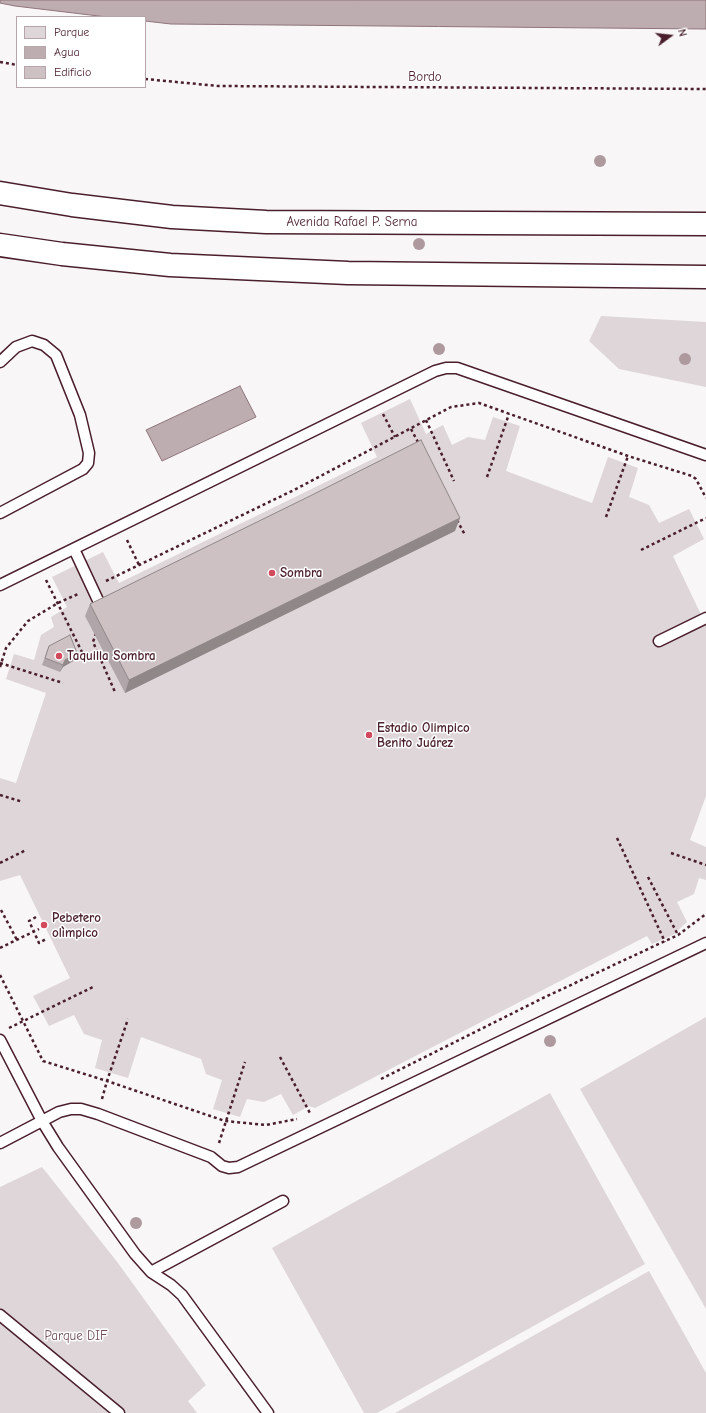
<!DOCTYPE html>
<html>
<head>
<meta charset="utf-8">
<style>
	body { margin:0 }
	#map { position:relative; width:706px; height:1413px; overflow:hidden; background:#f8f6f7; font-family:"Comic Neue",sans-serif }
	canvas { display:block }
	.legend { position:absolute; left:16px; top:16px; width:130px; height:72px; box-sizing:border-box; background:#fff; border:1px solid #b7a5aa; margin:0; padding:5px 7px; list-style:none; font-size:12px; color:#4a1f2b }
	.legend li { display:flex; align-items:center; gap:8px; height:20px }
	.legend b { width:20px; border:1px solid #b7a5aa }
	.north { position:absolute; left:650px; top:16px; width:40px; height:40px; -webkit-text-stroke:3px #fff; paint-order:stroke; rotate:75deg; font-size:11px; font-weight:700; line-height:16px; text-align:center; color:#4a1f2b }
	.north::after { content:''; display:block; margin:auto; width:14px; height:18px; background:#4a1f2b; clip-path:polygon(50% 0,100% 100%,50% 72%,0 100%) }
</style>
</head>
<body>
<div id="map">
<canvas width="706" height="1413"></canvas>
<ul class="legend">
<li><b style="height:11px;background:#ded6d9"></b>Parque</li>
<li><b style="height:11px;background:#bdadb0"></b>Agua</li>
<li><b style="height:11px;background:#cdc1c4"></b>Edificio</li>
</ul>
<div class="north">N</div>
</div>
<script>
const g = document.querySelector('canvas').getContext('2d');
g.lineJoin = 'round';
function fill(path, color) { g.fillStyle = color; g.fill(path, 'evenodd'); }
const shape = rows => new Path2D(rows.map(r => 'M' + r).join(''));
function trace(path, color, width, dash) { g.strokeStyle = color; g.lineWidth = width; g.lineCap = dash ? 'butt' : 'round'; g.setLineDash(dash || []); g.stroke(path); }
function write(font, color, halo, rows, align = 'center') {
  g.font = font + ' "Comic Neue",sans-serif'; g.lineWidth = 3; g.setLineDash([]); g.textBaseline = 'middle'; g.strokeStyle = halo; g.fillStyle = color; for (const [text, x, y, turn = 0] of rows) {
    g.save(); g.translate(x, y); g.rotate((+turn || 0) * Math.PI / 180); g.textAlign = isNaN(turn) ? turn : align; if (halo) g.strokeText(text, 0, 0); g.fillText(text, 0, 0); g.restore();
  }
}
fill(shape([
	[601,316,706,322,706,387,619,369,589,341],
	[410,399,426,434,443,425,452,445,468,437,485,440,493,417,520,426,506,471,592,503,608,457,638,468,629,497,649,505,659,523,689,509,704,539,673,556,706,625,706,796,690,840,706,847,706,880,699,878,694,894,677,902,687,922,673,935,652,944,647,936,315,1108,309,1106,293,1115,281,1094,264,1102,247,1099,240,1117,213,1109,222,1080,206,1074,201,1059,141,1037,128,1078,95,1068,102,1040,84,1034,74,1015,49,1026,33,996,70,978,20,875,0,881,0,778,16,783,46,693,6,679,14,654,34,660,41,635,54,627,51,617,67,607,52,577,103,552,119,583,377,457,361,423],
	[706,1017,706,1309,580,1089],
	[550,1093,645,1264,377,1413,364,1413,272,1248],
	[42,1167,118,1263,206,1385,188,1401,197,1413,0,1413,0,1187],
	[649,1271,706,1373,706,1413,395,1413]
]), '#ded6d9');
const water = shape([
	[0,0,706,0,706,29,171,24,145,21,145,17,107,17,15,6,0,3,0,0],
	[240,386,256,417,162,461,146,430,240,386]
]);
fill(water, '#bdadb0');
trace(water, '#8f747b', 1);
const service = shape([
	[0,362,16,347,32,341,44,345,56,355,80,415,89,453,88,463,83,469,0,513],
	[74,549,103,611],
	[0,585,435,371,446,368,457,368,706,455],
	[659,641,706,618],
	[0,1040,42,1121,59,1112,71,1109,81,1109,98,1114,211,1157,222,1166,229,1168,238,1167,706,943],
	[0,1143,42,1121,58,1147,135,1254,151,1272,171,1285,182,1295,268,1413],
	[151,1272,283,1201],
	[0,1315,119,1413]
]);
const trunk = shape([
	[0,193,72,205,172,217,266,222,706,224],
	[0,245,62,254,170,265,348,273,706,277]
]);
trace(service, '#4a1f2b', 13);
trace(trunk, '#4a1f2b', 25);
trace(shape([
	[0,62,17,65],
	[145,79,218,86,706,89],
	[383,414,395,437],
	[426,420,454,481],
	[411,429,419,444],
	[487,477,509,414],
	[606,517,628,456],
	[457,520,465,535],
	[127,540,139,565],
	[641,550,706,518],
	[46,580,86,660],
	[106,581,296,489,451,407,479,403,628,456,692,476,696,479,706,498],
	[96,633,93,642,115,692],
	[0,663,63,683],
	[0,667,6,648,28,621,58,603,78,594],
	[0,795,23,802],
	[617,838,665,942],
	[671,853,706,865],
	[0,863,26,850],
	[648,877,678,935],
	[1,910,17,940],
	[36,917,29,921,39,943,46,939],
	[0,948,39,929],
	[0,975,43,1061,107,1081,225,1121,266,1125,297,1119],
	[9,1028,93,987],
	[280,1057,311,1115],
	[381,1079,543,998,678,935,706,914],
	[102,1099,107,1081,128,1019],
	[219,1143,245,1062]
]), '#4a1f2b', 2.5, [3, 3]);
trace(service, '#fff', 10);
trace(trunk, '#fff', 22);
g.fillStyle = '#ad999e';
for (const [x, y] of [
	[600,161],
	[419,244],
	[439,349],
	[685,359],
	[550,1041],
	[136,1223]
]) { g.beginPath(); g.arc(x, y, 6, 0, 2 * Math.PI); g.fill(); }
fill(shape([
	[455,531,125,693,85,616,90,604],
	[49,646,77,653,75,660,63,667,60,672,42,665]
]), '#b0a6a9');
fill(shape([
	[460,518,455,531,125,693,129,680],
	[77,653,75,660,63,667,60,672,65,660]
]), '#908789');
const building = shape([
	[421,440,460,518,129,680,90,604,310,496,421,440],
	[70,635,77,653,65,660,63,665,45,658,49,646,70,635]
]);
fill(building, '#cdc1c4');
trace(building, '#908789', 1);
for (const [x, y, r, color] of [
	[272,573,4,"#d1495b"],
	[59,656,4,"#d1495b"],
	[369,735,4,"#d1495b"],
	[44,925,4,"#d1495b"]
]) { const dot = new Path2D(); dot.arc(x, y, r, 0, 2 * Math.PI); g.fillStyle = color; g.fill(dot); trace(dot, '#fff', 1.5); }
write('13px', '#4a1f2b', '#fff', [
	["Bordo",425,77],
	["Avenida Rafael P. Serna",352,222]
]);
write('bold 13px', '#4a1f2b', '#fff', [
	["Sombra",280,573],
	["Taquilla Sombra",67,656],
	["Estadio Olimpico",377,728],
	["Benito Juárez",377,743],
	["Pebetero",52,918],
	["olìmpico",52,933]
], 'left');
write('13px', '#6f4d56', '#fff', [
	["Parque DIF",76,1336]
]);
</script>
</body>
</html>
